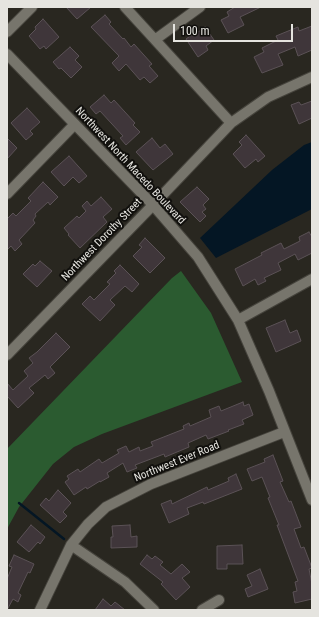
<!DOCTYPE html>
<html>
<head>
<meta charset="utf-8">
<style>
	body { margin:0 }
	#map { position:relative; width:319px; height:617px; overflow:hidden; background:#292720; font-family:"Roboto Condensed",sans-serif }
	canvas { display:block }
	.frame { position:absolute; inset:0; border:8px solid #e5e4df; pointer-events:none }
	.scale { position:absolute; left:173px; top:24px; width:120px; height:18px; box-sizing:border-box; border:2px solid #e5e4df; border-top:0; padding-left:5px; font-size:12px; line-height:14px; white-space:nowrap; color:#e5e4df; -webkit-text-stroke:3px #11100d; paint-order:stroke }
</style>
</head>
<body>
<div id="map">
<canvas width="319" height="617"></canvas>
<div class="frame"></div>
<div class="scale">100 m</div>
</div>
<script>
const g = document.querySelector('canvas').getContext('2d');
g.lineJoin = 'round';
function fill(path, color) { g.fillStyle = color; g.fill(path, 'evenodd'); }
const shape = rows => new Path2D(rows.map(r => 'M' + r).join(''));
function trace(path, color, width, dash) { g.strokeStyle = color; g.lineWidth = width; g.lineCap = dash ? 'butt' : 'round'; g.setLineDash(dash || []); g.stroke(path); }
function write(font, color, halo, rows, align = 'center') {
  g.font = font + ' "Roboto Condensed",sans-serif'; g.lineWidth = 4; g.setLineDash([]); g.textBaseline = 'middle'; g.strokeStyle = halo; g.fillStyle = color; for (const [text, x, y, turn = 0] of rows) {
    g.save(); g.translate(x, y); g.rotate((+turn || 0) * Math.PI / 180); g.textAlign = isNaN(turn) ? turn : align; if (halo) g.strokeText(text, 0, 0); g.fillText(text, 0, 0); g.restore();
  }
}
fill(shape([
	[181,271,211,313,242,382,102,434,74,447,53,464,19,507,7,529,7,449,172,278]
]), '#2b5b30');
fill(shape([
	[312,142,312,209,216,258,200,238,272,170,304,145]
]), '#041624');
trace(shape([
	[19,503,64,539]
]), '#041624', 2.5);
const building = shape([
	[66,7,91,7,77,19,66,7],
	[235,7,261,7,240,17,244,25,228,33,221,20,229,16,227,12,235,7],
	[105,15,111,22,109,24,123,39,124,38,131,47,134,44,152,64,149,66,158,76,150,83,144,77,140,80,126,64,119,71,112,63,119,56,91,27,105,15],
	[43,19,59,37,46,49,44,46,40,49,29,36,36,29,35,27,43,19],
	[312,26,312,50,298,56,295,47,278,54,283,65,262,73,254,57,264,52,262,48,278,40,276,36,298,27,299,31,312,26],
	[205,27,214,40,206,46,208,50,198,57,186,39,193,34,194,35,205,27],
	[70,47,79,56,75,60,82,67,71,78,61,68,59,69,53,62,70,47],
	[104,95,111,103,114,100,135,123,133,125,140,132,126,145,120,138,123,136,100,111,96,114,90,107,104,95],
	[312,101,312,118,299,124,291,105,299,102,301,105,312,101],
	[27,108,40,122,30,131,33,134,26,140,11,123,27,108],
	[246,135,265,156,258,162,256,159,245,168,233,154,242,145,239,142,246,135],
	[7,138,17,148,7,159,7,138],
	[152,138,160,148,165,144,173,154,153,170,136,152,152,138],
	[69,156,87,176,79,183,73,177,64,186,51,172,69,156],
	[43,182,58,197,50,205,48,202,35,214,36,216,33,220,35,223,19,240,22,244,15,251,11,246,7,250,7,219,13,213,16,216,31,201,28,198,43,182],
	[197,187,209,199,203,205,206,209,202,212,206,216,200,222,180,202,197,187],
	[101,197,112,209,103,217,107,222,80,248,68,235,69,234,64,228,77,216,79,218,86,211,82,206,87,201,91,206,101,197],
	[309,232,312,237,312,253,298,260,295,254,278,263,281,270,264,278,266,281,258,285,255,279,243,286,235,269,262,255,261,253,281,243,284,249,300,241,299,237,309,232],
	[145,238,165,258,150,273,133,256,142,247,139,245,145,238],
	[40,261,52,271,37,287,23,274,33,264,35,266,40,261],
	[120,265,139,284,132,292,125,286,110,300,115,305,100,321,82,304,90,296,94,300,110,284,107,282,116,273,114,271,120,265],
	[285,320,290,333,297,330,301,341,276,352,266,328,285,320],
	[56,333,70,347,50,367,55,373,48,379,45,375,29,388,34,393,18,408,7,396,7,383,13,390,28,376,24,371,33,363,29,358,37,352,56,333],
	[243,402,244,406,249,404,253,415,242,420,244,424,228,430,229,431,208,439,206,435,188,443,189,447,165,457,164,454,135,465,137,468,127,472,123,463,107,473,109,477,100,482,100,481,87,489,86,487,74,495,65,482,69,479,67,476,78,469,80,472,99,459,102,463,119,453,117,450,126,446,129,452,139,447,140,451,153,446,151,442,184,429,183,426,189,423,190,426,211,417,209,410,219,406,221,411,243,402],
	[273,455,283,481,280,482,289,502,291,501,301,527,294,529,301,548,304,547,312,568,309,569,312,584,312,599,295,603,293,592,297,591,295,582,298,581,277,525,279,525,268,498,270,497,262,477,252,481,247,469,265,462,264,459,273,455],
	[236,474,242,489,204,504,203,502,187,508,189,514,169,523,161,504,171,500,172,504,207,487,208,490,229,481,228,478,236,474],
	[58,490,71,503,63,512,67,516,60,523,40,505,46,498,49,501,58,490],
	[31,525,45,537,40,544,38,542,29,552,17,542,31,525],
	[130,525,131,537,137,536,137,547,111,548,111,537,113,537,112,526,130,525],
	[242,545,243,564,227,564,227,569,217,569,217,546,242,545],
	[14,555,34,564,30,573,28,572,18,593,21,595,18,602,13,599,7,610,7,579,12,567,9,566,14,555],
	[147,555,152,559,155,556,163,562,160,565,171,574,182,564,190,572,182,578,190,587,176,600,161,584,163,582,140,564,147,555],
	[260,569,268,589,248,597,245,589,252,586,247,575,260,569],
	[103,599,111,606,115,602,125,610,95,610,103,599]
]);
fill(building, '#3f363a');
trace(building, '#5b5256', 1);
const minor = shape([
	[125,7,231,123],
	[7,32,32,7],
	[156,39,200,7],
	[7,54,153,205,198,257,238,320,269,391,312,500],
	[7,194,74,125],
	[238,320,312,279],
	[7,355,153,205,231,123,268,97,312,77],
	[71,545,125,582,154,610],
	[40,610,71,545,88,524,106,507,151,484,284,432],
	[202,610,219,600]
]);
trace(minor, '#45433c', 12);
trace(minor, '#77756c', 10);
write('11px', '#e5e4df', '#11100d', [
	["Northwest North Macedo Boulevard",130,166,47],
	["Northwest Dorothy Street",102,240,-46],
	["Northwest Ever Road",177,462,-22]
]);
</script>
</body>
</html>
